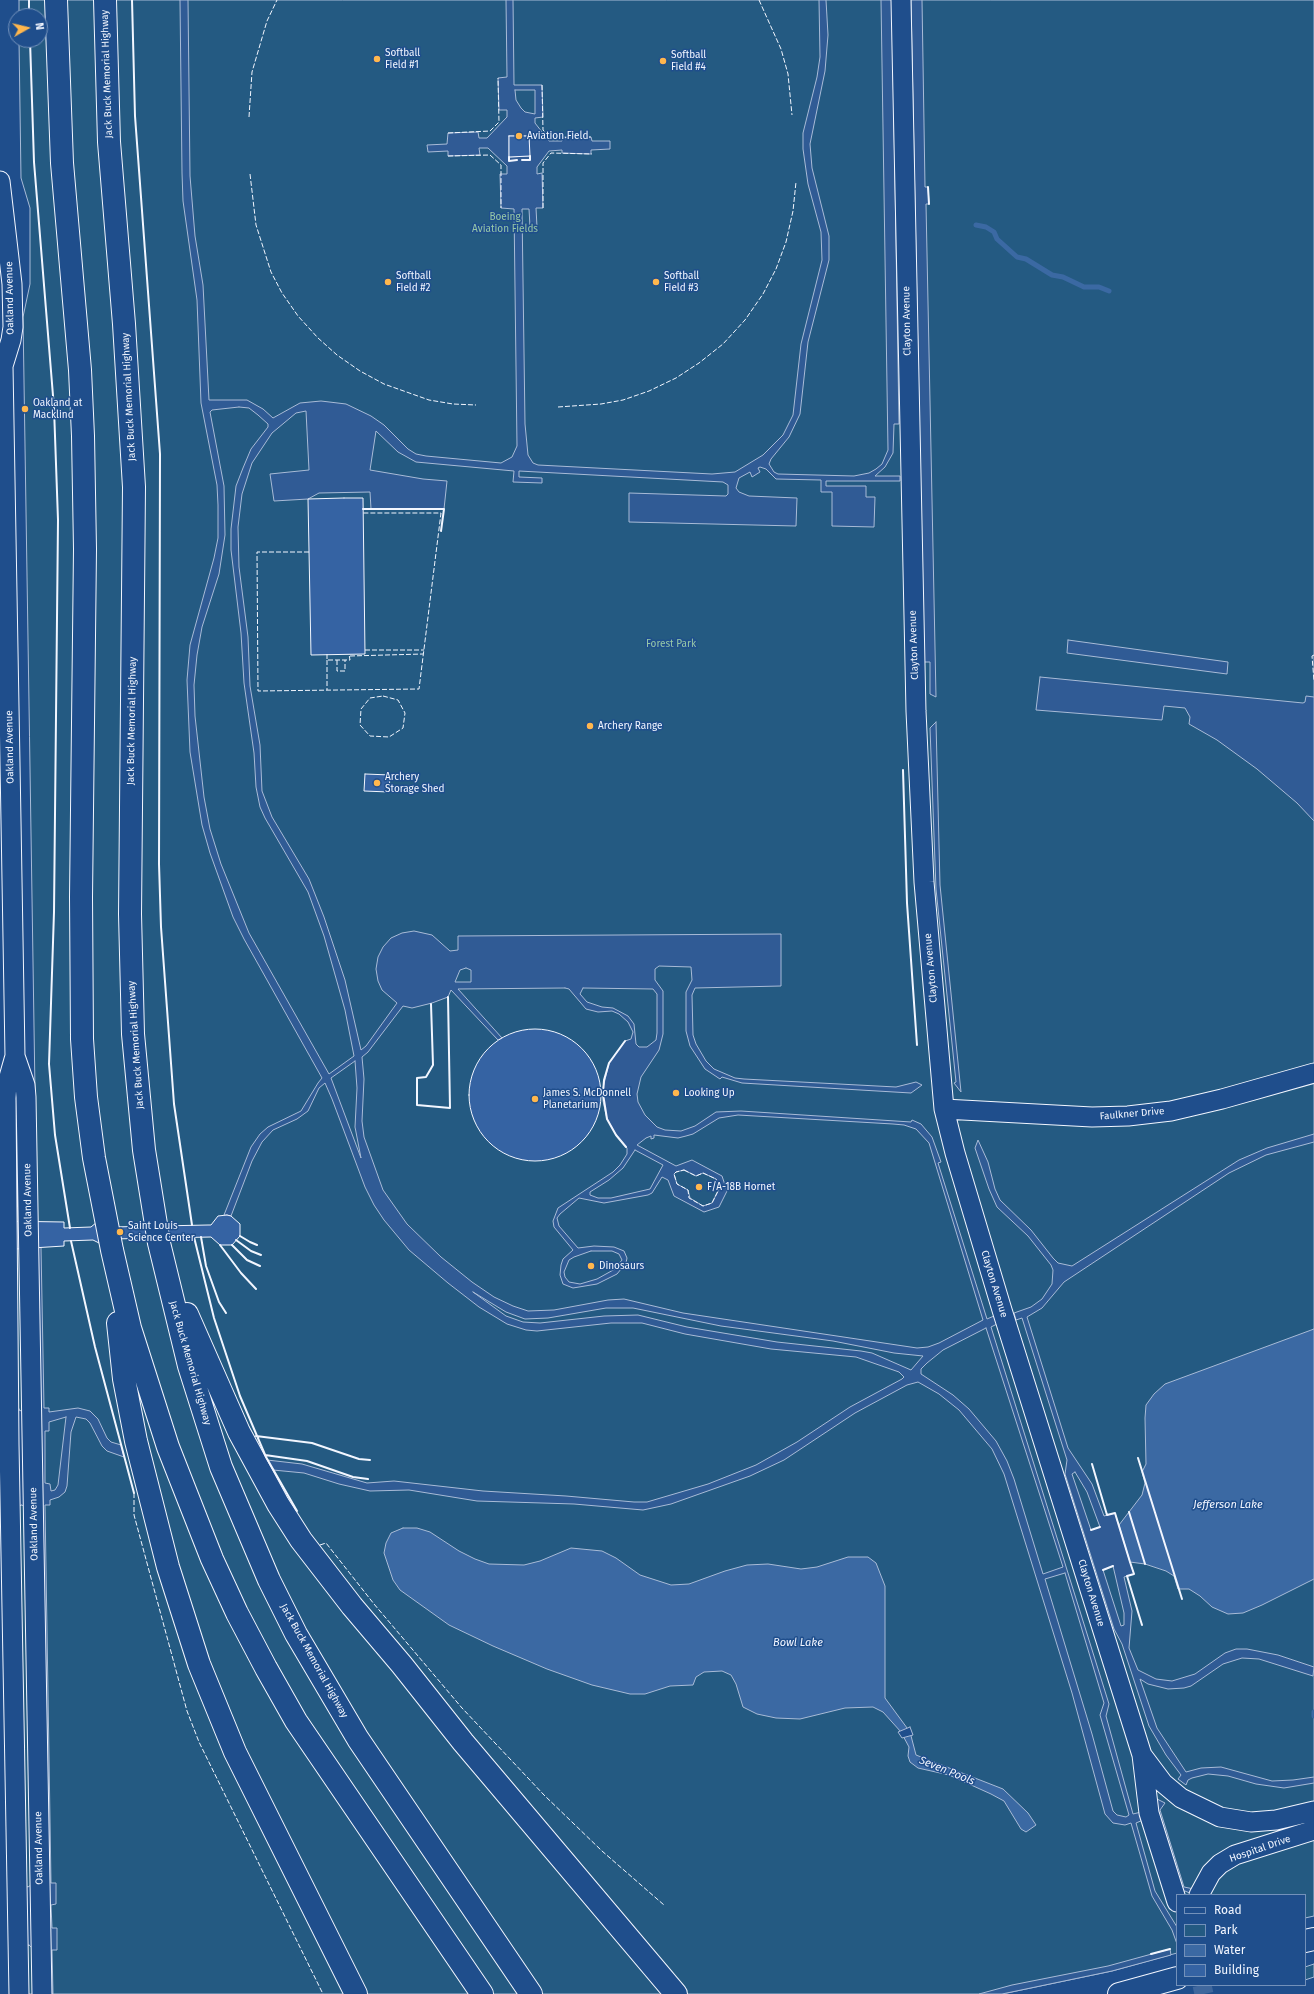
<!DOCTYPE html>
<html>
<head>
<meta charset="utf-8">
<style>
	body { margin:0 }
	#map { position:relative; width:1314px; height:1994px; overflow:hidden; background:#1f4e8c; font-family:"Fira Sans",sans-serif }
	canvas { display:block }
	.legend { position:absolute; left:1176px; top:1894px; width:130px; height:92px; box-sizing:border-box; background:#1f4e8c; border:1px solid #7391ba; margin:0; padding:5px 7px; list-style:none; font-size:12px; color:#f2f6ff }
	.legend li { display:flex; align-items:center; gap:8px; height:20px }
	.legend b { width:20px; border:1px solid #7391ba }
	.north { position:absolute; left:8px; top:8px; width:40px; height:40px; box-sizing:border-box; background:#1f4e8c; border:1px solid #7391ba; border-radius:50%; rotate:82deg; font-size:11px; font-weight:700; line-height:16px; text-align:center; color:#f2f6ff }
	.north::after { content:''; display:block; margin:auto; width:14px; height:18px; background:#ffb74d; clip-path:polygon(50% 0,100% 100%,50% 72%,0 100%) }
</style>
</head>
<body>
<div id="map">
<canvas width="1314" height="1994"></canvas>
<ul class="legend">
<li><b style="height:5px;background:#1f4e8c"></b>Road</li>
<li><b style="height:11px;background:#245a82"></b>Park</li>
<li><b style="height:11px;background:#3b69a3"></b>Water</li>
<li><b style="height:11px;background:#3563a3"></b>Building</li>
</ul>
<div class="north">N</div>
</div>
<script>
const g = document.querySelector('canvas').getContext('2d');
g.lineJoin = 'round';
function fill(path, color) { g.fillStyle = color; g.fill(path, 'evenodd'); }
const shape = rows => new Path2D(rows.map(r => 'M' + r).join(''));
function trace(path, color, width, dash) { g.strokeStyle = color; g.lineWidth = width; g.lineCap = dash ? 'butt' : 'round'; g.setLineDash(dash || []); g.stroke(path); }
function write(font, color, halo, rows, align = 'center') {
  g.font = font + ' "Fira Sans",sans-serif'; g.lineWidth = 3; g.setLineDash([]); g.textBaseline = 'middle'; g.strokeStyle = halo; g.fillStyle = color; for (const [text, x, y, turn = 0] of rows) {
    g.save(); g.translate(x, y); g.rotate((+turn || 0) * Math.PI / 180); g.textAlign = isNaN(turn) ? turn : align; if (halo) g.strokeText(text, 0, 0); g.fillText(text, 0, 0); g.restore();
  }
}
const green = shape([
	[19,0,1314,0,1314,1916,1305,1918,1305,1895,1177,1895,1177,1953,1112,1971,1002,1994,49,1994,23,317,30,284,30,208,21,178,19,40,40,40,40,16,19,16,19,0],
	[16,1093,19,1095,23,1409,20,1411,18,1407,14,1094,16,1093],
	[21,1505,25,1506,31,1885,28,1887,26,1886,19,1507,21,1505],
	[29,1945,32,1948,34,1994,27,1994,27,1946,29,1945],
	[1314,1964,1314,1977,1305,1980,1305,1967,1314,1964]
]);
fill(green, '#245a82');
trace(green, '#a8bbd7', 1);
const parking = shape([
	[180,0,188,0,190,176,195,236,203,285,209,400,247,400,263,409,273,418,300,403,321,401,346,404,371,416,384,425,408,449,416,454,426,456,501,463,512,457,517,446,514,209,501,208,500,174,507,174,507,166,488,148,479,148,480,155,448,156,448,151,428,152,427,145,447,144,448,133,478,132,479,138,487,138,507,117,507,110,499,110,498,78,507,77,506,0,513,0,514,85,542,85,543,117,535,118,535,123,549,141,562,141,562,137,591,137,592,141,610,141,610,149,591,150,591,154,562,153,562,150,549,151,537,167,537,174,542,173,543,208,536,208,537,227,530,227,529,209,522,209,525,424,528,455,533,463,538,465,712,474,735,472,763,455,783,435,793,415,801,344,822,260,821,232,808,184,803,149,803,133,817,77,820,57,819,0,826,0,828,35,825,71,810,144,812,168,829,236,829,260,808,342,800,414,789,437,771,459,769,464,774,472,778,474,854,476,869,473,876,469,882,464,888,450,881,0,892,0,899,424,894,424,893,453,885,467,875,476,900,476,900,481,826,481,826,486,866,486,866,497,875,497,874,527,832,526,832,492,821,492,821,480,776,479,766,469,760,467,758,468,760,472,752,477,750,472,739,478,736,488,739,492,749,496,797,498,796,526,629,522,629,493,726,496,728,494,728,485,723,482,519,471,519,477,542,478,542,483,513,482,514,471,416,462,398,452,376,431,370,470,423,479,447,481,444,509,371,509,370,492,319,493,308,499,274,501,270,474,309,470,306,411,296,413,272,433,252,463,242,494,238,527,239,567,248,637,250,686,260,745,262,791,272,817,309,879,324,917,345,980,361,1050,366,1046,397,1003,382,990,378,981,376,969,378,957,383,947,391,938,402,933,414,931,432,935,450,951,458,950,458,936,781,934,781,986,695,988,692,995,693,1035,696,1044,706,1061,714,1069,735,1078,744,1079,896,1087,916,1082,922,1085,911,1093,742,1083,722,1077,720,1079,705,1069,690,1046,686,1031,686,992,692,980,691,967,659,966,655,969,655,980,663,991,663,1034,659,1050,641,1077,637,1094,638,1102,645,1115,657,1127,665,1130,681,1131,695,1126,716,1112,741,1111,911,1122,912,1120,921,1124,932,1137,941,1162,938,1163,987,1319,994,1316,997,1324,991,1327,1109,1704,1106,1716,1133,1814,1141,1812,1143,1820,1136,1823,1155,1891,1177,1927,1177,1944,1172,1930,1152,1896,1131,1823,1125,1825,1113,1823,1105,1814,1072,1693,1004,1474,992,1449,959,1410,939,1394,918,1382,907,1385,855,1413,784,1460,750,1476,671,1504,643,1510,574,1504,477,1501,409,1490,370,1491,339,1484,304,1473,273,1470,267,1460,302,1464,367,1483,394,1481,483,1491,566,1496,634,1502,647,1502,708,1484,756,1465,797,1442,850,1407,902,1379,904,1377,899,1372,856,1357,771,1349,685,1334,642,1323,611,1323,537,1331,526,1330,507,1324,479,1307,448,1283,409,1250,384,1220,374,1205,365,1187,332,1099,325,1083,319,1088,308,1111,297,1119,273,1130,262,1142,252,1161,231,1216,224,1215,251,1147,260,1134,268,1127,301,1111,318,1083,322,1078,244,939,233,917,210,853,202,825,190,752,187,680,190,645,214,558,218,538,218,505,217,485,201,403,197,300,183,201,182,173,180,0],
	[515,90,535,90,535,114,525,112,521,108,516,100,515,90],
	[509,136,529,136,529,156,509,157,509,136],
	[239,407,249,408,258,415,268,424,268,427,251,449,243,468,236,486,231,529,231,550,241,633,244,683,254,753,256,787,260,807,265,818,308,892,324,936,345,1010,354,1056,329,1074,249,933,221,864,210,829,204,797,195,716,194,685,197,655,202,627,219,574,225,535,224,486,210,412,212,410,239,407],
	[466,968,471,970,471,982,455,982,460,970,466,968],
	[565,988,569,989,586,1009,598,1012,612,1011,619,1014,628,1022,633,1032,631,1039,625,1041,609,1063,603,1088,603,1101,607,1119,616,1135,627,1148,627,1154,620,1165,613,1172,558,1208,553,1221,554,1227,573,1250,563,1259,561,1265,560,1275,563,1284,573,1288,597,1284,617,1274,626,1263,627,1258,624,1251,614,1247,594,1246,578,1248,559,1226,557,1218,560,1214,579,1198,604,1203,648,1195,652,1193,662,1177,668,1180,674,1196,704,1212,719,1207,727,1191,722,1176,692,1160,676,1166,637,1145,646,1138,651,1136,651,1139,654,1138,654,1135,678,1138,686,1136,693,1134,719,1118,738,1115,893,1124,904,1125,916,1129,929,1143,983,1320,939,1343,928,1347,917,1348,683,1313,624,1299,608,1300,554,1310,528,1311,513,1306,494,1297,472,1282,441,1257,407,1224,383,1190,364,1137,362,1121,364,1079,362,1057,368,1052,403,1006,412,1008,432,1003,448,997,451,990,498,1040,502,1038,458,989,565,988],
	[583,988,653,989,657,994,657,1033,656,1040,647,1047,639,1047,636,1044,634,1024,628,1016,613,1008,602,1007,587,1002,580,994,583,988],
	[355,1061,357,1088,355,1127,361,1158,331,1078,355,1061],
	[635,1150,663,1165,650,1189,611,1198,598,1198,590,1195,590,1192,609,1180,623,1168,635,1150],
	[684,1170,696,1176,703,1173,716,1179,719,1189,712,1203,703,1206,690,1198,688,1190,677,1184,674,1174,676,1172,684,1170],
	[591,1251,612,1251,619,1254,622,1260,615,1269,597,1279,580,1284,569,1282,565,1277,564,1272,569,1260,574,1257,591,1251],
	[473,1292,506,1312,525,1319,548,1318,606,1308,633,1308,721,1326,833,1341,894,1353,923,1356,911,1370,872,1353,861,1351,777,1342,687,1327,638,1315,604,1316,540,1323,523,1322,506,1316,473,1292],
	[986,1328,1063,1567,1043,1574,1014,1479,1007,1461,996,1441,969,1409,953,1395,921,1374,921,1369,927,1363,943,1350,986,1328],
	[1065,1573,1104,1703,1100,1715,1129,1815,1126,1817,1117,1815,1113,1811,1092,1734,1045,1579,1065,1573],
	[911,0,922,0,925,187,928,187,929,204,926,204,936,697,930,694,930,662,924,662,911,0],
	[1068,640,1228,662,1227,674,1067,653,1068,640],
	[1040,677,1303,703,1305,702,1306,696,1314,697,1314,821,1297,803,1257,769,1217,740,1189,724,1190,717,1185,708,1164,706,1162,720,1036,710,1040,677],
	[936,722,940,885,961,1092,954,1083,956,1082,936,889,930,728,936,722],
	[1314,1134,1314,1142,1266,1155,1229,1173,1064,1282,1042,1308,1027,1317,1068,1448,1092,1484,1104,1516,1115,1513,1130,1562,1134,1574,1124,1577,1132,1611,1129,1648,1138,1670,1156,1679,1172,1681,1195,1674,1225,1653,1236,1649,1247,1649,1278,1655,1314,1667,1313,1676,1259,1659,1242,1658,1223,1664,1191,1686,1184,1688,1168,1689,1148,1684,1140,1679,1157,1728,1186,1772,1201,1768,1221,1767,1272,1781,1293,1780,1314,1777,1314,1783,1284,1788,1256,1784,1228,1776,1208,1774,1192,1778,1188,1780,1186,1785,1178,1779,1181,1775,1166,1755,1149,1726,1122,1644,1114,1629,1065,1474,1067,1460,1022,1318,1016,1320,1014,1313,1031,1307,1042,1299,1052,1284,1053,1270,1051,1265,1028,1236,997,1207,989,1189,975,1148,978,1140,988,1162,995,1189,1000,1200,1031,1230,1053,1258,1058,1263,1072,1266,1239,1160,1267,1148,1314,1134],
	[1075,1472,1087,1492,1100,1527,1091,1530,1072,1474,1075,1472],
	[1113,1566,1124,1613,1124,1625,1121,1626,1103,1570,1113,1566],
	[41,1247,44,1408,49,1408,49,1412,78,1408,90,1411,98,1419,107,1438,111,1442,121,1445,124,1457,107,1451,102,1446,90,1423,86,1419,76,1417,71,1432,67,1486,65,1492,59,1497,50,1500,50,1505,45,1505,51,1883,56,1883,56,1904,51,1905,52,1928,57,1928,57,1950,52,1950,53,1994,49,1994,37,1248,41,1247],
	[66,1417,58,1485,55,1490,51,1491,50,1484,45,1483,45,1431,49,1431,49,1422,66,1417],
	[1153,1797,1165,1803,1160,1810,1184,1887,1194,1889,1192,1894,1185,1891,1181,1892,1153,1797],
	[1170,1949,1171,1955,1112,1971,1002,1994,979,1994,1012,1985,1108,1966,1170,1949]
]);
fill(parking, '#305b95');
trace(parking, '#a8bbd7', 1);
const water = shape([
	[1314,1329,1314,1579,1262,1605,1243,1613,1228,1614,1212,1607,1200,1596,1189,1589,1178,1589,1174,1576,1166,1571,1145,1564,1130,1562,1119,1525,1142,1495,1145,1483,1142,1472,1146,1464,1145,1418,1146,1405,1154,1394,1165,1384,1314,1329],
	[403,1528,417,1528,430,1532,459,1551,475,1559,489,1564,524,1565,540,1561,571,1548,602,1551,616,1558,640,1575,671,1585,689,1584,725,1571,747,1565,768,1564,801,1569,817,1567,848,1557,868,1557,876,1563,885,1586,885,1698,910,1732,916,1755,1003,1789,1028,1813,1036,1825,1026,1832,1021,1829,1004,1801,991,1794,949,1775,918,1768,910,1762,908,1756,909,1747,901,1732,883,1712,873,1707,845,1708,800,1719,776,1718,757,1714,743,1707,736,1684,731,1675,722,1671,704,1672,696,1677,693,1685,670,1686,645,1694,630,1694,592,1685,547,1669,493,1646,449,1625,400,1590,393,1580,384,1553,386,1543,391,1533,403,1528]
]);
fill(water, '#3b69a3');
trace(water, '#a8bbd7', 1);
const pier = shape([
	[910,1727,913,1735,902,1738,898,1732,910,1727]
]);
fill(pier, '#1f4e8c');
trace(pier, '#a8bbd7', 1);
trace(shape([
	[976,225,986,227,994,232,997,239,1017,257,1026,259,1052,275,1063,277,1084,287,1099,287,1109,291],
	[1314,1712,1314,1716]
]), '#3b69a3', 5);
const building = shape([
	[509,136,529,136,530,156,509,157,509,136],
	[344,498,363,498,365,654,311,655,308,499,344,498],
	[365,774,390,775,389,792,364,791,365,774],
	'469 1095a66 66 0 1 1 132 0a66 66 0 1 1-132 0Z',
	[227,1215,231,1216,240,1224,240,1236,232,1245,220,1245,211,1237,111,1239,101,1244,93,1240,64,1241,64,1246,0,1250,0,1221,64,1222,64,1228,91,1227,97,1222,111,1227,208,1225,211,1225,218,1216,227,1215]
]);
fill(building, '#3563a3');
trace(building, '#f2f6ff', 1);
trace(shape([
	[1202,1985,1204,1994]
]), '#3f679d', 19, [19, 10]);
const minor = shape([
	[901,0,916,711,924,882,944,1109,955,1153,1002,1310,1142,1755,1149,1813,1177,1902],
	[0,181,12,284,13,327,11,340,3,366,11,821,15,1056,25,1085,26,1097,42,1994],
	[15,1056,7,1084,6,1098,9,1444,19,1994],
	[944,1109,1092,1117,1128,1116,1171,1111,1222,1099,1314,1073],
	[1142,1755,1163,1783,1181,1798,1220,1817,1251,1822,1276,1820,1314,1811],
	[1199,1895,1211,1873,1220,1864,1235,1855,1314,1830]
]);
const major = shape([
	[1305,1941,1314,1939],
	[1119,1994,1177,1978]
]);
const highway = shape([
	[56,0,62,163,80,370,83,436,85,549,81,897,82,1039,86,1097,94,1158,112,1250,130,1328,168,1447,212,1559,237,1613,266,1668,296,1721,482,1994],
	[105,0,109,142,124,324,134,487,130,914,133,1034,144,1150,159,1243,189,1366,221,1467,269,1580,296,1634,358,1739,531,1994],
	[187,1314,239,1432,278,1504,301,1540,352,1606,402,1665,463,1742,676,1994],
	[118,1323,124,1379,136,1441,168,1567,199,1664,235,1752,356,1994]
]);
trace(minor, '#f2f6ff', 21);
trace(major, '#f2f6ff', 24);
trace(highway, '#f2f6ff', 24);
trace(minor, '#1f4e8c', 19);
trace(major, '#1f4e8c', 22);
trace(highway, '#1f4e8c', 22);
trace(shape([
	[759,0,781,49,788,74,792,115],
	[542,85,543,130,551,138,591,137],
	[249,117,252,72,267,21,277,0],
	[448,133,490,131,499,122,498,78],
	[448,156,490,155,501,165,501,208],
	[250,174,256,225,271,272,282,293,298,316,318,338,337,355,360,371,384,384,429,400,453,404,476,405],
	[543,208,543,163,551,153,592,154],
	[558,407,601,404,623,400,649,391,676,378,699,363,723,344,745,320,763,294,776,269,786,242,793,211,796,182],
	[309,552,257,552,258,691,419,689,441,513,363,513],
	[365,650,424,650],
	[327,654,327,660,350,660,349,654],
	[1314,655,1312,656,1314,681],
	[350,656,423,654],
	[327,660,327,690],
	[337,660,337,671,345,671,345,660],
	[383,696,398,700,405,713,403,728,389,737,370,736,360,725,361,709,370,698,383,696],
	[684,1170,696,1176,703,1173,716,1179,719,1189,712,1203,703,1206,689,1198,688,1190,677,1184,674,1174,676,1172,684,1170],
	[134,1493,134,1515,187,1711,199,1742,323,1994],
	[320,1545,326,1543,374,1604,462,1708,544,1795,602,1851,664,1905]
]), '#f2f6ff', 1, [5, 2]);
trace(shape([
	[29,0,29,16],
	[132,0,135,116,160,454,159,864,161,927,174,1104,192,1225],
	[30,40,34,162,54,408,58,520,54,912,49,1064,55,1135,70,1228],
	[509,157,509,161,517,160],
	[522,160,530,160,530,156],
	[928,187,929,204],
	[363,509,444,509,441,531],
	[903,770,907,903,917,1045],
	[431,1004,433,1065,426,1077,417,1078,417,1105,450,1108,448,997],
	[625,1041,609,1063,604,1080,603,1094,607,1119,616,1135,626,1147],
	[240,1236,250,1242,257,1245],
	[194,1237,214,1318,240,1396,266,1457,297,1511],
	[201,1237,206,1266,219,1302,226,1313],
	[236,1240,251,1251,261,1255],
	[71,1241,95,1347,134,1493],
	[220,1245,241,1273,256,1289],
	[232,1245,247,1260,260,1266],
	[256,1436,312,1443,359,1459,370,1460],
	[265,1455,307,1461,353,1477,368,1479],
	[1138,1458,1182,1599],
	[1092,1464,1107,1515,1115,1513,1130,1562,1134,1574,1127,1576,1142,1625],
	[1129,1512,1145,1564],
	[1091,1530,1100,1527],
	[1103,1570,1113,1566],
	[1151,1954,1170,1949]
]), '#f2f6ff', 2);
for (const [x, y, r, color] of [
	[377,59,4,"#ffb74d"],
	[663,61,4,"#ffb74d"],
	[519,136,4,"#ffb74d"],
	[388,282,4,"#ffb74d"],
	[656,282,4,"#ffb74d"],
	[25,409,4,"#ffb74d"],
	[590,726,4,"#ffb74d"],
	[377,783,4,"#ffb74d"],
	[676,1093,4,"#ffb74d"],
	[535,1099,4,"#ffb74d"],
	[699,1187,4,"#ffb74d"],
	[120,1232,4,"#ffb74d"],
	[591,1266,4,"#ffb74d"]
]) { const dot = new Path2D(); dot.arc(x, y, r, 0, 2 * Math.PI); g.fillStyle = color; g.fill(dot); trace(dot, '#1f4e8c', 1.5); }
write('10px', '#f2f6ff', '#1f4e8c', [
	["Softball",385,53],
	["Field #1",385,65],
	["Softball",671,55],
	["Field #4",671,67],
	["Aviation Field",527,136],
	["Softball",396,276],
	["Field #2",396,288],
	["Softball",664,276],
	["Field #3",664,288],
	["Oakland at",33,403],
	["Macklind",33,415],
	["Archery Range",598,726],
	["Archery",385,777],
	["Storage Shed",385,789],
	["James S. McDonnell",543,1093],
	["Planetarium",543,1105],
	["Looking Up",684,1093],
	["F/A-18B Hornet",707,1187],
	["Saint Louis",128,1226],
	["Science Center",128,1238],
	["Dinosaurs",599,1266]
], 'left');
write('10px', '#f2f6ff', '#1f4e8c', [
	["Jack Buck Memorial Highway",107,74,-92],
	["Oakland Avenue",10,298,-91],
	["Clayton Avenue",907,321,-91],
	["Jack Buck Memorial Highway",129,397,-93],
	["Clayton Avenue",914,645,-92],
	["Jack Buck Memorial Highway",132,721,-89],
	["Oakland Avenue",10,747,-91],
	["Clayton Avenue",931,968,-95],
	["Jack Buck Memorial Highway",136,1045,-94],
	["Faulkner Drive",1132,1114,-5],
	["Oakland Avenue",28,1200,-91],
	["Clayton Avenue",994,1284,73],
	["Jack Buck Memorial Highway",190,1363,74],
	["Oakland Avenue",34,1524,-91],
	["Clayton Avenue",1091,1593,73],
	["Jack Buck Memorial Highway",314,1661,61],
	["Oakland Avenue",39,1848,-91],
	["Hospital Drive",1260,1849,-19]
]);
write('10px', '#97c8a6', '#1f4e8c', [
	["Boeing",505,217],
	["Aviation Fields",505,229],
	["Forest Park",671,644]
]);
write('italic 11px', '#f2f6ff', '#1f4e8c', [
	["Jefferson Lake",1228,1505],
	["Bowl Lake",798,1643],
	["Seven Pools",947,1771,22]
]);
</script>
</body>
</html>
